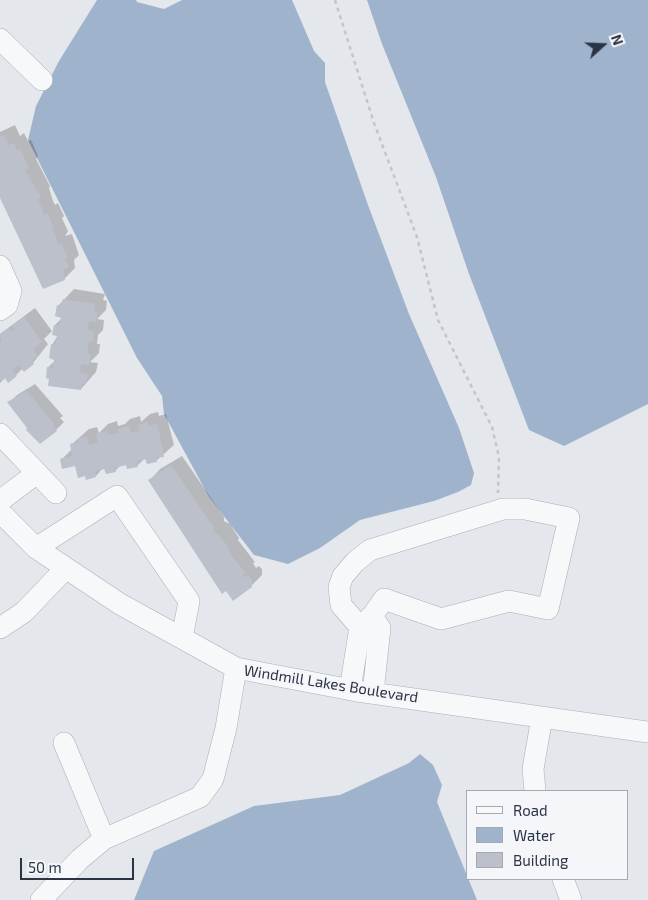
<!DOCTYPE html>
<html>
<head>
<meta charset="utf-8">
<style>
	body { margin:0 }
	#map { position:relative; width:648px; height:900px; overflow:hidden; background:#e4e7ec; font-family:"Exo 2",sans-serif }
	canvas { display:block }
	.legend { position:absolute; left:466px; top:790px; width:162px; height:90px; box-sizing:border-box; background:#f4f6f9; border:1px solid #a4a8b1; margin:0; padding:6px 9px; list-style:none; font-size:15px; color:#2b3445 }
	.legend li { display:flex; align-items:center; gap:10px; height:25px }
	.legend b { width:25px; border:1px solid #a4a8b1 }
	.north { position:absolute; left:578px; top:20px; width:50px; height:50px; -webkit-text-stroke:4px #f4f6f9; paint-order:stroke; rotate:70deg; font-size:14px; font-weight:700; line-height:20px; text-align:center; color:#2b3445 }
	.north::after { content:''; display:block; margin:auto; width:18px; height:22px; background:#2b3445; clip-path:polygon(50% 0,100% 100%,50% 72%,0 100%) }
	.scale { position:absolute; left:20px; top:858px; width:114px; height:22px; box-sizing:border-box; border:2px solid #2b3445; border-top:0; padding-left:6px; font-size:15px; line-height:18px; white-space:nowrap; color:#2b3445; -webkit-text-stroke:4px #f4f6f9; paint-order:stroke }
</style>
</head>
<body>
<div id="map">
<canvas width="648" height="900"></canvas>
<ul class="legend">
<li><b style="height:6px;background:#f7f8fa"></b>Road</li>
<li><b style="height:14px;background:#9fb4cc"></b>Water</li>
<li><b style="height:14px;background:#bbc0ca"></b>Building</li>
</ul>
<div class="north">N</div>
<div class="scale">50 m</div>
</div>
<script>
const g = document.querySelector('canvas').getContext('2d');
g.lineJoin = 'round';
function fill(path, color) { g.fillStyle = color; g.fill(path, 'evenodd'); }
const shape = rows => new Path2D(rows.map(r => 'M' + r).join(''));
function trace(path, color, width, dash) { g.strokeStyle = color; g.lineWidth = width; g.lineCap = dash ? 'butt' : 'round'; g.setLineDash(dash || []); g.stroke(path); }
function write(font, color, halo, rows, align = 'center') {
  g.font = font + ' "Exo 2",sans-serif'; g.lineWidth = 4.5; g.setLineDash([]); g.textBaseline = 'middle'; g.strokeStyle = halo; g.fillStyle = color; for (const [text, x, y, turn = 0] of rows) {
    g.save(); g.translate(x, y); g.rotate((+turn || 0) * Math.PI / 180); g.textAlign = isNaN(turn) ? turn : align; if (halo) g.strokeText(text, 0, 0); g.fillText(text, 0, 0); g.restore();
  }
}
fill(shape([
	[97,0,136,0,137,2,164,9,182,0,292,0,314,51,325,63,325,82,368,205,409,314,459,428,474,473,471,485,458,492,434,501,360,520,320,548,288,564,254,555,209,497,164,414,162,396,137,358,28,140,36,106,59,61],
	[367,0,648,0,648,404,564,446,529,430,469,274,436,177,382,44],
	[420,754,433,765,442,785,437,802,477,900,134,900,154,851,254,806,340,795,409,763]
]), '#9fb4cc');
fill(shape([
	[15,125,20,136,24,133,28,141,31,140,38,156,36,159,50,186,49,188,53,201,55,205,58,203,64,216,62,218,68,231,65,236,72,234,79,255,74,260,75,268,64,279,0,193,0,132],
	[74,289,105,294,103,300,107,301,106,310,97,319,104,320,103,330,98,335,97,344,100,344,99,353,90,362,98,363,96,372,81,389,48,367,56,360,52,345,58,335,55,325,63,317,58,306],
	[35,308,52,331,44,339,48,344,33,363,23,368,16,375,6,377,0,383,0,334],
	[35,384,63,416,60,418,64,422,56,430,29,428,9,403,17,395],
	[158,412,159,416,166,414,174,445,156,461,145,458,137,466,121,465,115,471,103,468,96,476,76,465,61,460,72,449,71,445,89,429,97,427,99,433,108,424,117,421,118,426,125,424,130,419,140,416,141,422,150,414],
	[182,456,224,517,224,521,230,524,239,538,238,540,255,562,253,563,256,568,259,566,262,569,262,575,251,586,150,480,160,469]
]), '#0003');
fill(shape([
	[4,135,9,145,14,143,17,151,20,149,29,168,25,170,41,198,38,199,43,212,44,215,47,213,54,228,52,229,58,242,56,245,61,243,68,258,65,259,69,267,63,269,65,280,43,289,0,198,0,136],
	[63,299,95,304,94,311,97,312,96,322,89,321,87,330,94,331,93,342,89,342,87,354,91,354,89,365,81,364,80,372,88,374,86,384,82,384,81,390,48,386,49,379,46,378,47,367,53,368,54,360,49,358,51,344,55,345,57,336,52,335,54,325,59,325,61,318,55,316,57,305,60,306],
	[24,317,42,342,33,349,38,356,32,361,34,364,24,372,19,365,13,370,17,376,8,383,5,378,0,381,0,343,2,342,0,335,9,328,11,331,14,329,12,326],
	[27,391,55,425,53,426,57,431,40,444,26,430,27,428,7,402],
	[148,422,149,426,156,424,158,427,164,457,156,458,157,462,147,464,145,459,137,461,138,467,127,469,126,465,114,468,116,472,106,474,104,469,95,471,96,477,86,480,85,476,78,478,75,466,62,469,60,459,72,456,70,444,78,442,77,439,87,437,89,445,98,442,96,434,107,431,108,435,119,433,118,429,129,426,131,433,140,431,138,425],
	[171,465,214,528,214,532,219,535,230,550,228,551,245,573,243,574,245,578,248,575,252,580,252,587,233,601,226,591,222,594,148,480]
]), '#bbc0ca');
const minor = shape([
	[0,39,42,80],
	[0,266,11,291,7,305,0,310],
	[0,434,56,493],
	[0,501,37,473],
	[0,512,36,548,120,604,236,668,357,691,648,732],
	[36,548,117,496,189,601,182,638],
	[360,627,341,605,339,587,343,576,355,562,370,550,503,509,525,509,569,518,548,609,509,601,441,619,384,599,372,616],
	[0,628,24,612,66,568],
	[350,690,360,627,372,616,380,628,373,693],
	[64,743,104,839],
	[535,791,533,769,542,717],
	[563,879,571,900],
	[41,900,80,859,104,839,200,797,213,779,226,728,236,668]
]);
trace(minor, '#a9aeb7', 22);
trace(shape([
	[335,0,374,123,417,237,438,320,492,427,499,457,498,493]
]), '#c2c5cb', 2.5, [4, 4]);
trace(minor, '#f7f8fa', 21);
write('15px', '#2b3445', '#f4f6f9', [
	["Windmill Lakes Boulevard",331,684,9]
]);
</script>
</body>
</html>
